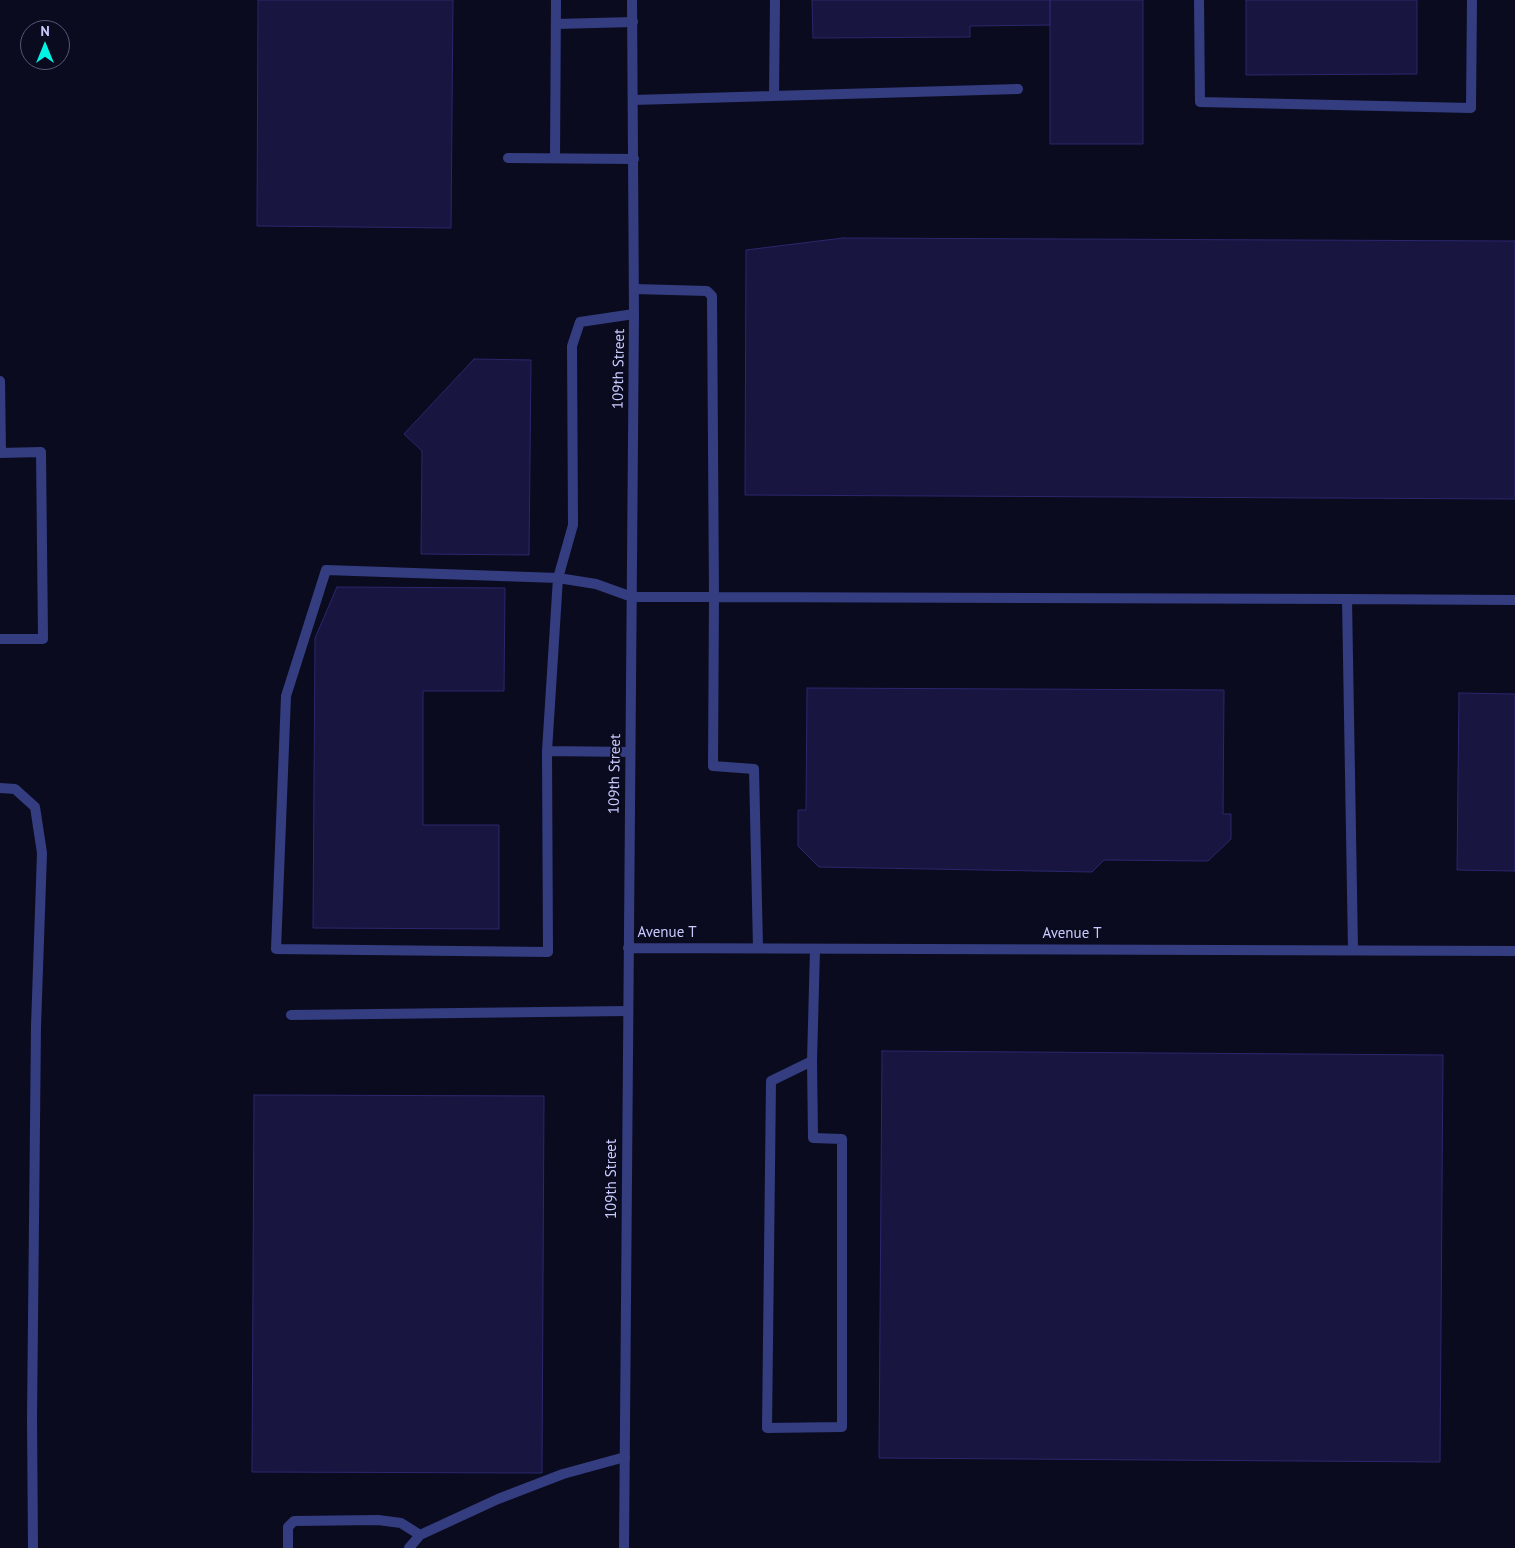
<!DOCTYPE html>
<html>
<head>
<meta charset="utf-8">
<style>
	body { margin:0 }
	#map { position:relative; width:1515px; height:1548px; overflow:hidden; background:#0b0b1f; font-family:"PT Sans",sans-serif }
	canvas { display:block }
	.north { position:absolute; left:20px; top:20px; width:50px; height:50px; box-sizing:border-box; background:#0b0b1f; border:1px solid #575879; border-radius:50%; rotate:0deg; font-size:14px; font-weight:700; line-height:20px; text-align:center; color:#c9cbff }
	.north::after { content:''; display:block; margin:auto; width:18px; height:22px; background:#00f4e6; clip-path:polygon(50% 0,100% 100%,50% 72%,0 100%) }
</style>
</head>
<body>
<div id="map">
<canvas width="1515" height="1548"></canvas>
<div class="north">N</div>
</div>
<script>
const g = document.querySelector('canvas').getContext('2d');
g.lineJoin = 'round';
function fill(path, color) { g.fillStyle = color; g.fill(path, 'evenodd'); }
const shape = rows => new Path2D(rows.map(r => 'M' + r).join(''));
function trace(path, color, width, dash) { g.strokeStyle = color; g.lineWidth = width; g.lineCap = dash ? 'butt' : 'round'; g.setLineDash(dash || []); g.stroke(path); }
function write(font, color, halo, rows, align = 'center') {
  g.font = font + ' "PT Sans",sans-serif'; g.lineWidth = 4; g.setLineDash([]); g.textBaseline = 'middle'; g.strokeStyle = halo; g.fillStyle = color; for (const [text, x, y, turn = 0] of rows) {
    g.save(); g.translate(x, y); g.rotate((+turn || 0) * Math.PI / 180); g.textAlign = isNaN(turn) ? turn : align; if (halo) g.strokeText(text, 0, 0); g.fillText(text, 0, 0); g.restore();
  }
}
const building = shape([
	[258,0,453,0,451,228,257,226,258,0],
	[812,0,1050,0,1050,25,970,26,970,37,813,38,812,0],
	[1050,0,1143,0,1143,144,1050,144,1050,0],
	[1246,0,1417,0,1417,74,1246,75,1246,0],
	[843,238,1515,241,1515,499,745,495,746,250,843,238],
	[474,359,531,360,529,555,421,554,422,451,404,434,474,359],
	[337,587,505,588,504,691,423,691,423,825,499,825,499,929,313,928,315,638,337,587],
	[807,688,1224,690,1223,814,1231,814,1231,839,1208,861,1104,860,1092,872,819,867,798,846,798,810,806,810,807,688],
	[1459,693,1515,694,1515,871,1457,870,1459,693],
	[882,1051,1443,1055,1440,1462,879,1458,882,1051],
	[254,1095,544,1096,542,1473,252,1472,254,1095]
]);
fill(building, '#181640');
trace(building, '#2a276d', 1);
trace(shape([
	[1199,0,1200,102,1471,108,1472,0],
	[556,24,633,22],
	[774,96,775,0],
	[633,100,1018,89],
	[508,158,634,159],
	[555,158,556,0],
	[0,381,1,453],
	[0,453,41,452,43,639,0,639],
	[547,751,548,952,276,949,286,696,326,570,558,578,596,584,632,597,714,597,712,296,707,291,634,289],
	[630,752,547,751,558,578,573,525,572,346,580,322,634,314],
	[0,788,15,789,35,807,42,853,36,1026,32,1418,33,1548],
	[758,948,754,769,713,766,714,597,1347,599],
	[1353,950,1347,599,1515,600],
	[291,1015,628,1011],
	[812,1061,813,1138,842,1139,842,1427,767,1428,771,1081,812,1061,815,949],
	[288,1548,288,1527,294,1521,378,1520,401,1523,420,1535],
	[409,1548,420,1535,498,1499,563,1474,625,1457]
]), '#343d80', 10);
trace(shape([
	[628,948,1515,951],
	[624,1548,634,314,632,0]
]), '#343d80', 10);
write('15px', '#c9cbff', '#0b0b1f', [
	["109th Street",619,369,-89],
	["109th Street",615,774,-89],
	["Avenue T",667,933],
	["Avenue T",1072,934],
	["109th Street",612,1179,-90]
]);
</script>
</body>
</html>
